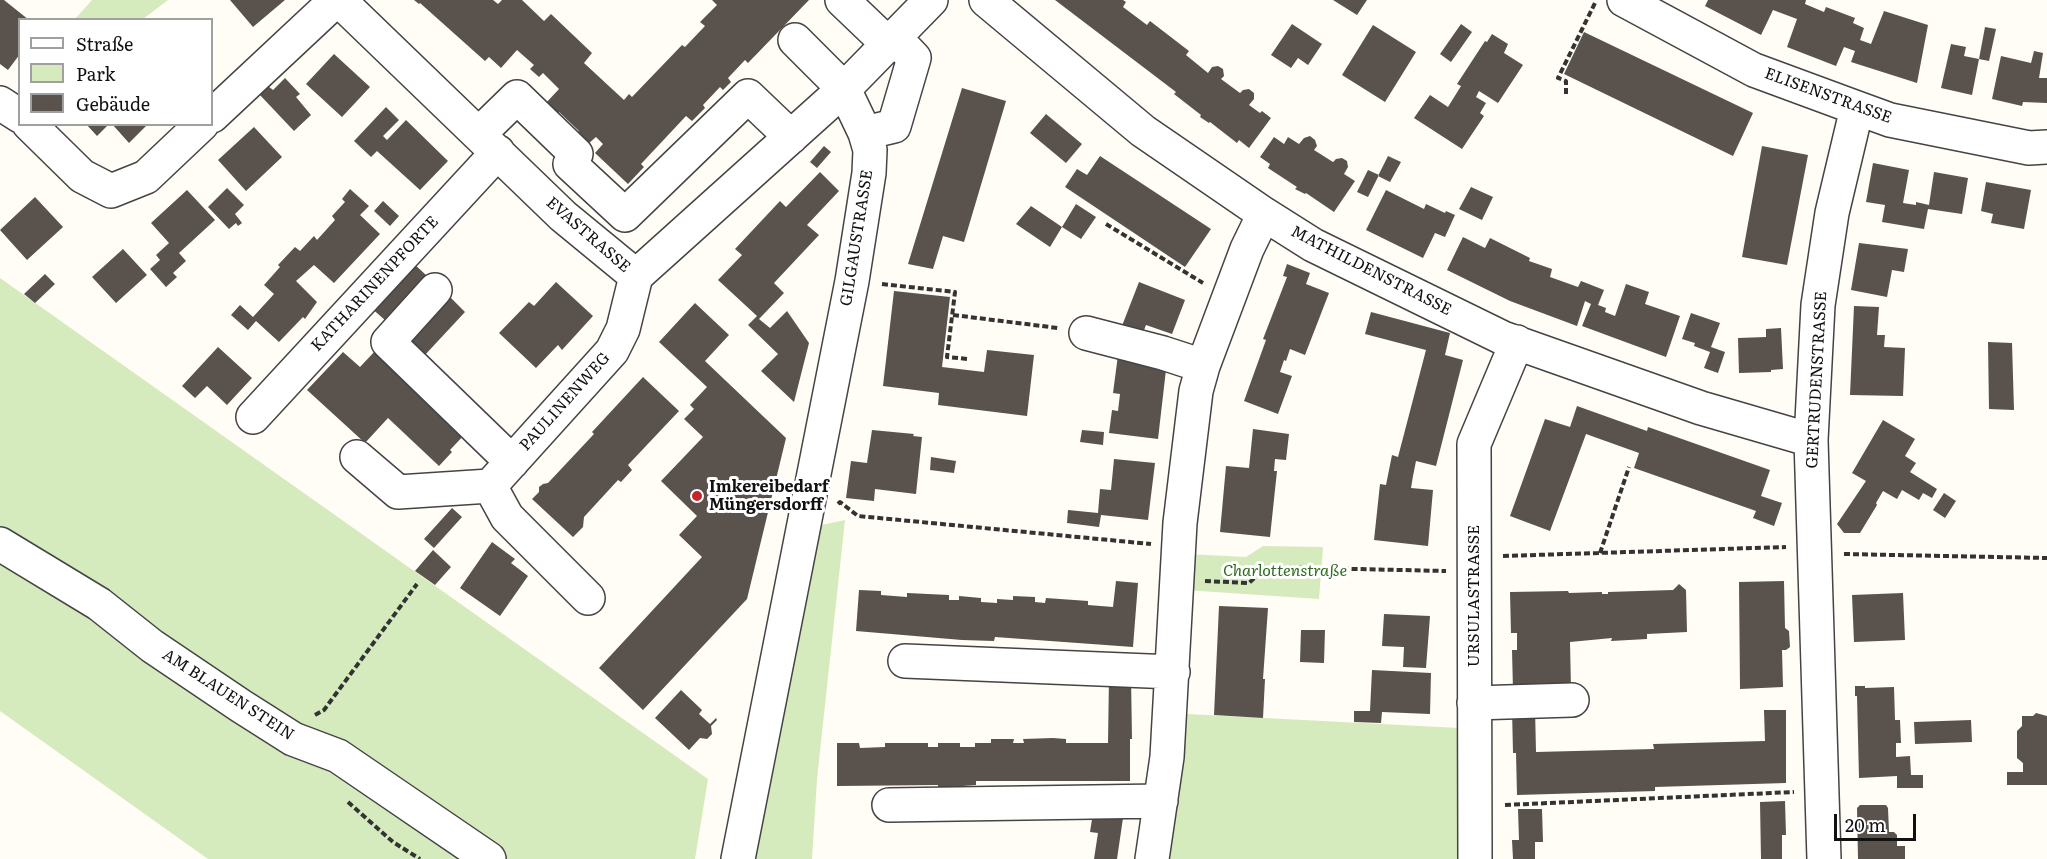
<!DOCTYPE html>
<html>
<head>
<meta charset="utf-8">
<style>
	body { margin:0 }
	#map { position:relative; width:2047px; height:859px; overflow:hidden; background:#fffdf5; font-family:Literata,serif }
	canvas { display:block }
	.legend { position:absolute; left:18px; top:18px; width:195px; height:108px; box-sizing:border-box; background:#fff; border:2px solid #a0a0a0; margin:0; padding:8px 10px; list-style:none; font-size:18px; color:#111 }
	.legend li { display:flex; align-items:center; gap:12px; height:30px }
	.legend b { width:30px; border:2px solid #a0a0a0 }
	.scale { position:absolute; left:1834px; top:814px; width:82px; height:27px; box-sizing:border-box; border:3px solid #111; border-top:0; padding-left:8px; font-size:18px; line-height:21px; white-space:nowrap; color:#111; -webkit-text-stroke:4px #fff; paint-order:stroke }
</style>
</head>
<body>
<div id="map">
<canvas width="2047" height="859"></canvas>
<ul class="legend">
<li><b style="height:8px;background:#fff"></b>Straße</li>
<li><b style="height:16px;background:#d5ebbd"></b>Park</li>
<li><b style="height:16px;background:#5a524d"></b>Gebäude</li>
</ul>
<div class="scale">20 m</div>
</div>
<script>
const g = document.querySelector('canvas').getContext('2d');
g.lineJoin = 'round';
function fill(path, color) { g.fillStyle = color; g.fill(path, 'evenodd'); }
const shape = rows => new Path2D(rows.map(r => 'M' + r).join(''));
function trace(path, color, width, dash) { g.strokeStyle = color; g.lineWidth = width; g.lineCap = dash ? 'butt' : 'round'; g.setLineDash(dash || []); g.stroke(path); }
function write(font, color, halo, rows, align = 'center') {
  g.font = font + ' Literata,serif'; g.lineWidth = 6; g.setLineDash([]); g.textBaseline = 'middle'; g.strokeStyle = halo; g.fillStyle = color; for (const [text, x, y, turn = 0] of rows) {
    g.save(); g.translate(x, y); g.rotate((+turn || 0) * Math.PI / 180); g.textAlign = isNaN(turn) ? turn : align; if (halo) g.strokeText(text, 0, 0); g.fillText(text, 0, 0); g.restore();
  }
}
fill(shape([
	[92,0,168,0,143,19,75,19],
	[0,278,708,779,695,859,208,859,0,711],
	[845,520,817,779,812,859,750,859,812,527],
	[1263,546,1323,547,1319,599,1185,590,1187,554,1246,557],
	[1187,714,1459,728,1459,859,1169,859,1184,760]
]), '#d5ebbd');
fill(shape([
	[0,0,4,0,29,20,20,20,20,54,8,70,0,64],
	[230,0,285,0,253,27],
	[414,0,493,0,498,4,502,0,522,0,544,21,551,14,592,53,584,63,624,100,629,94,632,97,682,45,685,47,705,26,700,22,717,5,712,0,809,0,748,63,745,60,728,78,731,82,723,90,720,87,703,105,705,108,692,121,686,116,641,164,644,167,628,184,595,153,603,144,596,137,588,144,577,133,579,131,559,112,557,115,545,104,559,89,543,73,539,77,530,69,534,65,517,50,501,68,489,57,485,61,420,3,419,4],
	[1055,0,1123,0,1126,2,1123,7,1147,25,1150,21,1189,51,1186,55,1208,73,1212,67,1218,66,1223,69,1224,76,1221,79,1240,93,1243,90,1249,89,1254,93,1254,99,1249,105,1260,113,1262,111,1271,118,1249,148,1239,140,1237,143,1210,122,1209,123,1200,117,1201,115,1174,94,1176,92],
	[1333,0,1367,0,1357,15],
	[1708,0,1806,0,1805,4,1824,12,1826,7,1855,18,1853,23,1864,28,1860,40,1871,44,1884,11,1928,25,1917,83,1851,62,1855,51,1844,47,1836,66,1787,47,1797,19,1773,10,1761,35,1705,6],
	[1292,24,1322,44,1308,65,1298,58,1291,68,1271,55],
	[1461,24,1472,32,1451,62,1440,54],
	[1373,25,1416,52,1385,102,1342,75],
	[1985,27,1996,29,1989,61,1979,59],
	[1584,32,1753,113,1733,156,1564,74],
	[1492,34,1508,44,1504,53,1523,65,1498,103,1479,91,1476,97,1486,103,1480,113,1484,116,1462,149,1414,118,1430,95,1448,107,1461,86,1457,84,1485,41,1487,42],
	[1951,44,1966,47,1964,56,1979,59,1972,95,1941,88],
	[2034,51,2043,53,2039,78,2047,78,2047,103,2023,102,2022,106,1992,99,2001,56,2031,63],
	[334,54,370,87,342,117,306,84],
	[285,78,300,94,296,97,311,115,294,131,259,94,268,86,273,90],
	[962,88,1006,101,964,242,943,236,933,269,908,264],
	[386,107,399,120,383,136,387,140,406,120,448,161,420,190,377,151,371,157,354,141],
	[1046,114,1082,144,1066,163,1030,133],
	[86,124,109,124,97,136],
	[112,124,148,124,129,143],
	[254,127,282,157,246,191,218,160],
	[1310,136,1315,140,1317,146,1314,150,1333,162,1336,159,1342,158,1347,161,1348,167,1344,174,1355,181,1334,212,1306,193,1305,194,1295,189,1297,187,1268,168,1270,164,1260,157,1274,137,1284,144,1288,137,1299,144,1304,138],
	[824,146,831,152,817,168,810,162],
	[1762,146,1808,155,1787,265,1742,257],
	[1100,156,1211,229,1185,267,1065,187,1077,169,1087,175],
	[1388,156,1401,162,1390,182,1378,176],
	[1873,163,1909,170,1903,203,1916,205,1916,202,1929,205,1934,172,1968,178,1962,214,1928,209,1924,229,1882,222,1885,205,1866,202],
	[1368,170,1379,175,1368,197,1357,192],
	[820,172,839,191,807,225,819,235,774,283,784,293,759,319,770,328,787,311,809,343,794,402,761,371,778,354,748,325,757,316,718,280,742,255,735,249,780,201,786,207],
	[1986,182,2031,190,2024,229,1991,223,1993,214,1981,211],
	[1471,187,1493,197,1482,220,1459,209],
	[227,188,244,205,235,214,242,223,238,226,236,223,229,229,208,207],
	[350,189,369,206,360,215,380,234,334,283,314,265,296,281,317,302,305,319,303,317,279,342,256,321,248,330,231,315,240,305,253,317,274,294,264,285,280,267,278,265,295,247,300,251,314,236,317,240,335,220,332,216,345,202,342,199],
	[187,190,215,220,179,253,186,261,173,273,177,277,166,287,150,269,160,260,156,255,169,243,151,223],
	[1386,190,1424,209,1426,204,1445,213,1446,211,1455,215,1445,237,1435,233,1423,258,1366,230],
	[35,197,63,227,27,260,0,230],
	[383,201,399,216,390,226,374,211],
	[1076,204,1096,217,1081,239,1062,227,1050,247,1016,224,1031,206,1062,227],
	[1463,237,1485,248,1490,238,1530,258,1529,261,1552,269,1550,277,1578,287,1581,281,1604,290,1598,305,1606,308,1605,312,1615,316,1626,284,1649,292,1645,304,1680,316,1666,357,1582,326,1591,304,1585,301,1577,326,1510,301,1447,270],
	[1859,243,1908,249,1904,272,1892,270,1887,297,1851,290],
	[123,249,147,275,116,303,92,277],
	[411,261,427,276,386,321,369,306],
	[1287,264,1310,273,1306,284,1329,293,1305,355,1290,349,1286,361,1284,360,1280,372,1292,376,1278,414,1244,401,1266,340,1263,339,1287,277,1283,276],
	[45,274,55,284,35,303,24,294],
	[556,282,593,316,562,350,558,345,536,368,499,333,529,302,534,306],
	[1139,282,1185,300,1172,334,1146,325,1141,338,1120,331],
	[894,291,950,297,942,367,984,372,987,350,1034,355,1027,416,938,405,939,393,883,386],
	[449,296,465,312,424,356,407,341],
	[695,303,729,335,705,361,786,438,747,599,643,710,599,668,702,557,679,535,697,516,661,481,703,437,684,419,694,409,690,405,707,387,659,342],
	[1854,306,1879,307,1877,335,1885,335,1884,347,1905,348,1903,396,1850,395],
	[1371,312,1450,333,1445,355,1463,360,1436,466,1416,461,1413,476,1411,488,1433,490,1428,546,1374,540,1380,484,1386,485,1392,455,1398,457,1426,350,1365,334],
	[1691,313,1720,323,1711,347,1725,352,1718,373,1704,368,1710,352,1694,346,1695,343,1682,339],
	[1781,328,1783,369,1771,370,1771,372,1739,373,1738,338,1766,337,1766,329],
	[1988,342,2012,343,2014,410,1989,409],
	[218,347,252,378,227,405,207,386,195,398,182,386],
	[376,350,466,433,450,450,452,452,439,466,388,418,365,443,307,390,343,352,360,367],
	[1118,355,1167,361,1158,439,1109,433,1112,410,1118,411,1120,394,1113,393],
	[643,377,679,411,628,465,632,470,621,482,618,480,584,517,583,527,573,537,532,499,539,492,539,487,543,484,548,483,594,434,592,432],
	[1577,406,1647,431,1648,427,1770,470,1761,496,1782,503,1774,526,1753,518,1756,511,1634,468,1639,453,1586,434,1550,531,1510,516,1545,419,1570,427],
	[1883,420,1915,439,1905,456,1916,463,1910,472,1937,489,1932,498,1923,493,1919,500,1902,490,1897,499,1883,491,1876,503,1877,505,1860,533,1844,533,1837,524,1866,481,1852,473],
	[1253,429,1289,434,1286,460,1275,459,1274,471,1277,471,1270,537,1220,532,1226,466,1249,468],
	[872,430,914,434,913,436,922,437,916,494,875,489,874,501,846,498,851,461,867,463],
	[1082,430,1104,432,1103,445,1080,442],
	[931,457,956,461,954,473,930,470],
	[1114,459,1155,463,1148,520,1101,515,1099,527,1067,523,1068,510,1098,513,1100,489,1111,490],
	[1944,493,1956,501,1945,518,1933,510],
	[452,508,462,517,434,548,424,539],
	[492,542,515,559,511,563,528,576,500,616,460,588],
	[433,550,451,567,435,585,415,571],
	[1116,581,1138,583,1133,647,995,637,994,641,962,640,856,631,859,590,881,591,881,595,907,597,907,593,949,595,949,600,959,600,959,596,981,598,981,602,997,603,997,599,1013,600,1013,596,1035,597,1035,602,1045,603,1046,598,1088,601,1088,605,1113,607],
	[1784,581,1785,628,1789,631,1790,647,1786,650,1782,650,1783,687,1740,689,1739,582],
	[1679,584,1686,590,1687,632,1647,634,1647,639,1611,641,1612,638,1570,642,1571,689,1513,690,1512,650,1517,650,1517,633,1511,633,1510,592,1568,591,1569,593,1602,592,1602,594,1608,594,1608,592,1673,590],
	[1903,593,1905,640,1854,642,1852,595],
	[1219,606,1268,608,1263,679,1265,679,1263,718,1214,715],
	[1384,614,1430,616,1426,668,1403,667,1404,647,1382,646],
	[1301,630,1325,630,1324,663,1300,662],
	[1372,670,1431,673,1430,714,1382,712,1381,723,1354,722,1354,711,1370,711],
	[1109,677,1131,677,1132,739,1130,739,1130,781,976,781,976,785,949,787,938,787,938,785,837,786,837,743,859,743,860,748,885,747,885,743,928,743,928,747,938,747,938,743,960,743,960,747,975,747,975,743,991,743,991,739,1014,739,1013,743,1024,743,1023,739,1053,738,1066,739,1066,743,1108,743],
	[1855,686,1865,686,1865,688,1894,687,1895,720,1900,720,1901,743,1896,743,1896,757,1910,756,1911,775,1923,775,1923,788,1897,788,1897,776,1859,778,1857,696,1855,696],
	[681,690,702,710,699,714,710,724,716,718,717,720,711,726,712,734,707,739,700,738,689,750,655,718],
	[1535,708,1536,752,1654,749,1653,744,1765,741,1764,710,1786,710,1786,783,1655,787,1655,791,1517,795,1516,753,1513,753,1512,709],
	[2036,713,2047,716,2047,785,2007,785,2007,772,2023,772,2023,763,2017,758,2017,731,2022,726,2022,716,2033,716],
	[1971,720,1972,742,1915,744,1914,722],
	[1785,801,1786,835,1782,835,1782,859,1761,859,1760,802],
	[1860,805,1886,805,1888,808,1889,832,1894,832,1897,835,1897,846,1905,846,1905,859,1858,859,1857,808],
	[1518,809,1542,809,1543,842,1535,842,1535,859,1513,859,1512,840,1519,840],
	[1093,813,1123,818,1117,859,1094,859,1098,833,1090,832]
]), '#5a524d');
const minor = shape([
	[339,0,563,216,636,276,844,89,795,40],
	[842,0,888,44],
	[986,0,1143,131,1264,214,1313,245,1503,338,1701,408,1811,440],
	[1624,0,1754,70,1857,108,1890,120,2029,148,2047,147],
	[0,103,20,116],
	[212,116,336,0],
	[29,124,82,176,111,191,146,177,202,124],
	[865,133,894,126,914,58,894,37],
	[479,134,517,97,576,154,570,164,625,215,748,96,791,137],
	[435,290,388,342,512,462],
	[1086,333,1163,353,1203,366],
	[253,417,498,152],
	[357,457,398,492,490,486],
	[490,486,612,351,623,329,636,276],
	[490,486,507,517,588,598],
	[0,544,99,604,152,646,241,706,293,739,338,756,489,859],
	[905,661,1173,672],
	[1474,703,1572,700],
	[889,805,1161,801],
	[738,859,852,281,869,173,870,150,865,133,844,89,931,0],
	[1152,859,1167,757,1180,523,1196,391,1203,366,1247,249,1264,214],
	[1475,859,1474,444,1517,342],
	[1824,859,1811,440,1818,305,1832,213,1857,108]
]);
trace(minor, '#444', 36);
trace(shape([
	[1566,94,1566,81,1558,78,1595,3],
	[1106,224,1203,283],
	[882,284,955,292,947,357,968,359],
	[953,315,1058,328],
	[838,504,840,502,858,516,1151,544],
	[1600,553,1629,467],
	[1844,554,2047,558],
	[1503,556,1786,547],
	[1205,581,1249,583,1266,567,1446,571],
	[315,715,324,710,417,584],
	[348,802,393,842,420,859],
	[1505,805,1794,792]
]), '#333', 4, [6, 3]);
trace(minor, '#fff', 33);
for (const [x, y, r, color] of [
	[697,496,6,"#c4262e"]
]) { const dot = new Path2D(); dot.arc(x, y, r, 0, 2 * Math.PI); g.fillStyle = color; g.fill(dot); trace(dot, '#fff', 2); }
write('16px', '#111', '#fff', [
	["ELISENSTRASSE",1828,96,20],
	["EVASTRASSE",588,235,41],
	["GILGAUSTRASSE",857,238,-81],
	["MATHILDENSTRASSE",1371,271,27],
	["KATHARINENPFORTE",375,284,-47],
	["GERTRUDENSTRASSE",1817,380,-87],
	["PAULINENWEG",565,402,-48],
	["URSULASTRASSE",1474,596,-90],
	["AM BLAUEN STEIN",228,695,33]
]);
write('bold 16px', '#111', '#fff', [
	["Imkereibedarf",709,487],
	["Müngersdorff",709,505]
], 'left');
write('italic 16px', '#2f6b1f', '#fff', [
	["Charlottenstraße",1285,571]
]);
</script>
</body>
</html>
